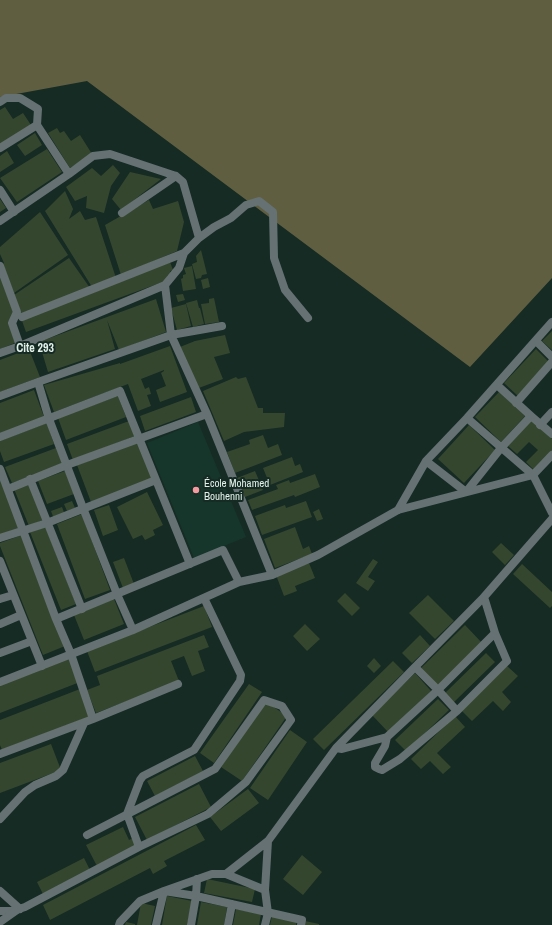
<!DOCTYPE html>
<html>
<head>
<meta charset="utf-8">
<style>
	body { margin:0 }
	canvas { display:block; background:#152b23 }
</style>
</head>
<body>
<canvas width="552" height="925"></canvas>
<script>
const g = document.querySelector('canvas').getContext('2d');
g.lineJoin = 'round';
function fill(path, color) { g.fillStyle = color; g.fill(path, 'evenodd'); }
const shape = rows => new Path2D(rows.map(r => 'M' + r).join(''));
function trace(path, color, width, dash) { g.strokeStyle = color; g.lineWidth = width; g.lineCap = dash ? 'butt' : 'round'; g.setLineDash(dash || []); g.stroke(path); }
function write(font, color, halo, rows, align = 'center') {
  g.font = font + ' "Archivo Narrow",sans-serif'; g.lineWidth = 4; g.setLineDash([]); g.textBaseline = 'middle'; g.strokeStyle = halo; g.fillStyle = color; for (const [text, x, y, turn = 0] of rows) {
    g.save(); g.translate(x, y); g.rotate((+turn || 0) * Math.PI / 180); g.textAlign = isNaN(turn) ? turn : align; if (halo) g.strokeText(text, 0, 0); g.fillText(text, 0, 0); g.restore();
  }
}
fill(shape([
	[198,422,246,537,194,558,147,443]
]), '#16362b');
fill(shape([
	[0,0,552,0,552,278,470,367,87,81,0,97]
]), '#5f5e40');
fill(shape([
	[5,107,13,119,23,113,31,125,0,144,0,110],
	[57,128,60,133,64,131,71,141,80,135,92,154,70,168,48,133],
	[35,133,42,145,25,156,17,145],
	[47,149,62,172,17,202,0,178],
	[7,151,14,163,0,172,0,156],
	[113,165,120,173,111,186,104,213,86,208,87,196,75,201,66,187,92,168,101,176],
	[130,172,161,179,121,210,112,199],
	[65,191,73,209,69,219,80,211,85,220,96,217,116,278,92,287,45,211],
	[0,199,6,208,0,212],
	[149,200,153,209,178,201,184,222,177,251,121,275,105,225],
	[40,212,68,255,14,293,1,265,4,263,0,254,0,247],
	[201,250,207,274,202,275,201,278,196,279,192,264,197,262,196,256],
	[69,258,90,288,22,315,14,295],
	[170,262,173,270,170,271,171,274,167,276,168,280,26,332,21,318],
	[192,266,196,289,183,291,181,279,183,278,183,275,186,274,184,268],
	[0,271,14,314,8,322,17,342,0,349],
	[208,278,210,287,203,289,201,280],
	[183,294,185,300,178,302,176,295],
	[214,298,219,322,205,324,201,304,209,303,209,299],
	[156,299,166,332,119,350,107,320,115,349,48,372,39,342],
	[197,300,199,308,200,308,204,324,193,327,186,303],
	[186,304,191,326,177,330,171,308],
	[552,331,552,350,542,341],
	[225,335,230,353,214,357,223,379,196,389,180,347,195,341],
	[170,346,187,392,160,402,156,390,166,386,161,373,164,371,164,370,141,379,145,389,149,387,151,394,147,395,151,406,138,411,128,384,54,412,44,385,120,363,120,364],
	[29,349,40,377,0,392,0,360],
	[536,349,549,362,518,396,504,383],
	[236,377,238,379,246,377,258,408,263,408,263,413,285,413,284,427,244,432,224,441,203,391],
	[34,390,44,417,0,434,0,403],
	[499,392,525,416,501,442,475,417],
	[118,396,126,417,66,440,58,418],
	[191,397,196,412,145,431,140,416],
	[532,420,552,439,552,451,534,470,526,462,538,450,529,442,517,454,508,446],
	[129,421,135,436,73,460,67,444],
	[47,423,54,444,4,462,0,451,0,441],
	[469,425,495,450,464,483,438,459],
	[263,435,268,448,278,444,282,455,235,473,227,452,250,444,249,440],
	[139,442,153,479,91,502,77,465],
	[56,448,63,464,12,483,5,467],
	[292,457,295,466,300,464,303,472,270,485,263,468],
	[65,471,74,494,47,504,38,481],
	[255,471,263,490,245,497,237,478],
	[315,474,320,487,295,497,294,495,252,510,248,500,278,489,276,485,289,480,290,483],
	[0,479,20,529,0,537],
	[28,483,43,520,29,526,14,489],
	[147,492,163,525,153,530,155,535,145,540,142,535,133,539,117,507],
	[72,501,75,508,67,511,64,504],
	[306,501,312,517,262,535,255,516,285,505,286,508],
	[109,505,118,530,103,536,94,510],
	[62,507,65,515,54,519,51,511],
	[319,509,323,519,317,521,313,512],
	[82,514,110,590,85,599,57,524],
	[45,526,76,604,61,610,30,532],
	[295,527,303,549,309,546,312,554,275,568,264,539],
	[22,535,65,646,43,655,0,546,0,543],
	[501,543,514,555,505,565,492,552],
	[124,558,134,584,123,588,113,562],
	[373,559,378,562,368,577,375,581,368,591,356,583],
	[309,563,315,578,295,586,297,591,284,596,276,575],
	[522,564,552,592,552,606,550,608,513,574],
	[345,593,360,608,352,616,337,601],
	[428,595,454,621,435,639,409,613],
	[114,599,124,624,84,640,74,615],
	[204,606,212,627,95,672,87,651],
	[305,624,320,639,307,651,293,636],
	[465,625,483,644,438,687,420,669],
	[204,635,209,647,198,651,205,671,192,676,184,656,171,661,179,681,96,713,87,690,100,685,97,676],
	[420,635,430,646,412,663,402,653],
	[486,653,495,662,453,703,444,694],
	[70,658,80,682,0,713,0,685],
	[374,658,381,666,374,673,367,666],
	[393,661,404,672,324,750,313,739],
	[507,666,518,676,502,692,511,702,503,711,493,701,472,721,461,710],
	[415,673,431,691,389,733,372,715],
	[249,684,262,692,214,763,200,753],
	[80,689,91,716,2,750,0,745,0,720],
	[438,699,449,710,406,751,395,740],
	[266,702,287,716,242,781,221,767],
	[455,716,465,727,437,753,451,767,443,774,430,761,421,769,411,759],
	[290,730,307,742,268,800,250,788],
	[51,744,61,770,0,793,0,763],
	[195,756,203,771,155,796,147,781],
	[199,784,211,807,147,840,135,817],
	[248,789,259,803,221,831,210,817],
	[196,825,205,840,164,861,167,866,153,874,150,868,50,920,43,905],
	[123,827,129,840,133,838,137,845,97,866,86,845],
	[302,855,322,872,303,895,283,879],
	[84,858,90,870,43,894,37,882],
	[207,879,255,889,252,902,204,893],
	[167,896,192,901,187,925,162,925],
	[201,902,227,907,224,925,197,925],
	[141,903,155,906,151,925,137,925],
	[236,909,261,914,259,925,233,925],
	[272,916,297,921,296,925,270,925],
	[305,921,319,924,319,925,305,925],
	[126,922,135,924,135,925,125,925]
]), '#35462e');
trace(shape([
	[0,102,6,98,20,98,38,109,37,125,69,174],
	[0,148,37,125],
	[0,190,14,212],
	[122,213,176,176],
	[0,221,69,174,93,156,110,154,176,176,183,182,199,238,184,253,179,268,165,285,171,335,207,414,272,575],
	[199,238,214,227,231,218,246,205,259,201,273,212,274,258,285,290,308,318],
	[0,266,17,312,12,323,20,346],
	[22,317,184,253],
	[536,341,552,357],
	[0,353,20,346,165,285],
	[38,382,49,419,83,508,117,594,133,630],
	[0,396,38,382,171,335,222,326],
	[516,403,552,362],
	[531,416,552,434],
	[467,418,533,475,552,513],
	[540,425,552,412],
	[0,437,120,391,190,564],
	[426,461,466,492,501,448,531,416,497,385],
	[0,469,56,619,71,654,93,719],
	[30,479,82,609],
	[8,489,67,465,207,414],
	[398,510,426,461,467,418,552,322],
	[0,538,47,523,156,480],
	[0,561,42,666],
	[0,599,13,595],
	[56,619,223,550,239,582],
	[0,624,21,615],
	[0,653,32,641],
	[415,667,484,597,552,519],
	[0,682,133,630,239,582,272,575,318,555,398,510,533,475,552,455],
	[387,737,385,746,375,763,375,767,379,769,382,770,400,759,457,711,507,661,495,633,484,597],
	[336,748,415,667,438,690,457,711],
	[0,754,93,719,178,684],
	[0,819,25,792,35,785,56,776,63,770,84,723],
	[139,847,127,814,140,780,143,776,194,750,240,681,241,675,204,598],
	[226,874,268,841],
	[265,890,268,841,336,748,342,749,387,737,438,690,495,633],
	[0,911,13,911,25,907,139,847,208,814,246,782,291,720,282,706,264,700,215,769,87,835],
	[119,925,120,922,140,901,164,891,196,896,302,920,301,925],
	[156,925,164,891,212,874,226,874,265,890,268,913,265,925],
	[191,925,196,896,197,879],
	[228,925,232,904]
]), '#657172', 8);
trace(shape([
	[0,891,20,909],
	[0,922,17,910]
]), '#657172', 8);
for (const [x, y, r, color] of [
	[196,490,4,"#f49aa1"]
]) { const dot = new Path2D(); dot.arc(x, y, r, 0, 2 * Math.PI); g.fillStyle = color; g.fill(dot); trace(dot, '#152b23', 1.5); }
write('11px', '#e2f0ea', '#152b23', [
	["École Mohamed",204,484],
	["Bouhenni",204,497]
], 'left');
write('bold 12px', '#e2f0ea', '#152b23', [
	["Cite 293",35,349]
]);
</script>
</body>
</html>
